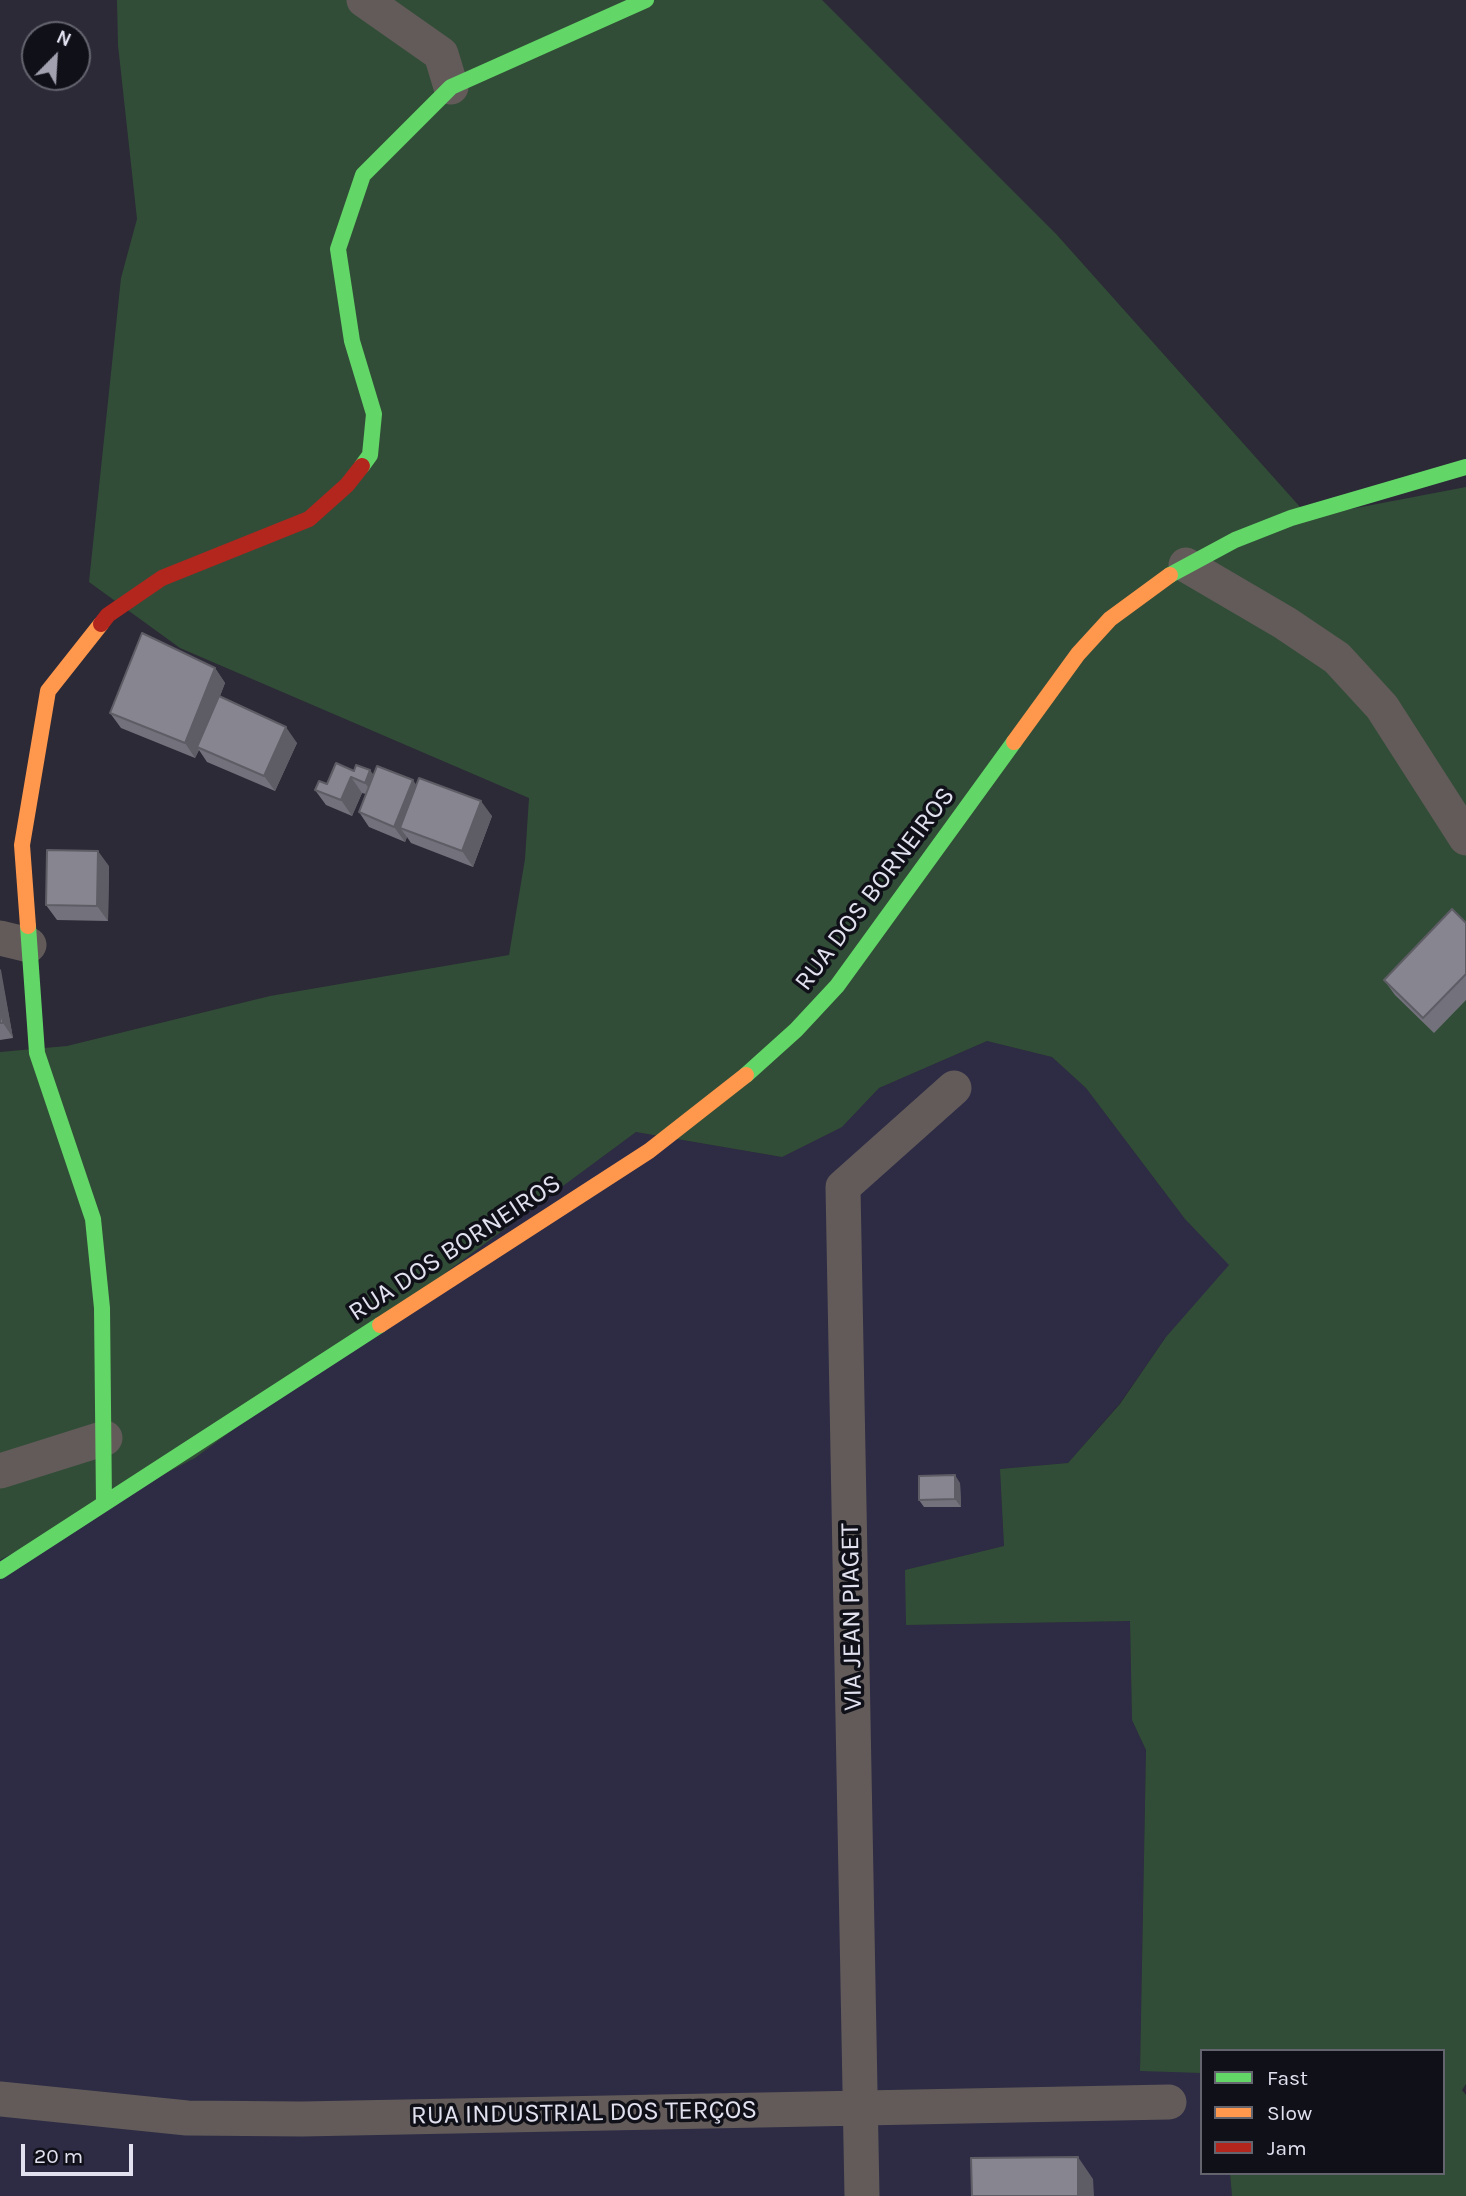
<!DOCTYPE html>
<html>
<head>
<meta charset="utf-8">
<style>
	body { margin:0 }
	#map { position:relative; width:1466px; height:2196px; overflow:hidden; background:#2b2a36; font-family:Karla,sans-serif }
	canvas { display:block }
	.legend { position:absolute; left:1200px; top:2049px; width:245px; height:126px; box-sizing:border-box; background:#101019; border:2px solid #64646f; margin:0; padding:9px 12px; list-style:none; font-size:21px; color:#e2e1f0 }
	.legend li { display:flex; align-items:center; gap:14px; height:35px }
	.legend b { width:35px; border:2px solid #64646f }
	.north { position:absolute; left:21px; top:21px; width:70px; height:70px; box-sizing:border-box; background:#101019; border:2px solid #64646f; border-radius:50%; rotate:24deg; font-size:19px; font-weight:700; line-height:28px; text-align:center; color:#e2e1f0 }
	.north::after { content:''; display:block; margin:auto; width:24px; height:32px; background:#a2a1af; clip-path:polygon(50% 0,100% 100%,50% 72%,0 100%) }
	.scale { position:absolute; left:21px; top:2144px; width:112px; height:32px; box-sizing:border-box; border:4px solid #e2e1f0; border-top:0; padding-left:9px; font-size:21px; line-height:24px; white-space:nowrap; color:#e2e1f0; -webkit-text-stroke:5px #101019; paint-order:stroke }
</style>
</head>
<body>
<div id="map">
<canvas width="1466" height="2196"></canvas>
<ul class="legend">
<li><b style="height:9px;background:#63d668"></b>Fast</li>
<li><b style="height:9px;background:#ff974d"></b>Slow</li>
<li><b style="height:9px;background:#b3261e"></b>Jam</li>
</ul>
<div class="north">N</div>
<div class="scale">20 m</div>
</div>
<script>
const g = document.querySelector('canvas').getContext('2d');
g.lineJoin = 'round';
function fill(path, color) { g.fillStyle = color; g.fill(path, 'evenodd'); }
const shape = rows => new Path2D(rows.map(r => 'M' + r).join(''));
function trace(path, color, width, dash) { g.strokeStyle = color; g.lineWidth = width; g.lineCap = dash ? 'butt' : 'round'; g.setLineDash(dash || []); g.stroke(path); }
function write(font, color, halo, rows, align = 'center') {
  g.font = font + ' Karla,sans-serif'; g.lineWidth = 7; g.setLineDash([]); g.textBaseline = 'middle'; g.strokeStyle = halo; g.fillStyle = color; for (const [text, x, y, turn = 0] of rows) {
    g.save(); g.translate(x, y); g.rotate((+turn || 0) * Math.PI / 180); g.textAlign = isNaN(turn) ? turn : align; if (halo) g.strokeText(text, 0, 0); g.fillText(text, 0, 0); g.restore();
  }
}
fill(shape([
	[987,1041,1052,1057,1086,1088,1185,1219,1230,1265,1166,1337,1119,1404,1068,1463,1000,1469,1004,1546,906,1570,906,1625,1130,1621,1132,1720,1146,1750,1140,2070,1202,2073,1202,2173,1230,2173,1232,2196,0,2196,0,1560,195,1458,636,1132,782,1157,842,1127,879,1088]
]), '#2e2b45');
fill(shape([
	[117,0,822,0,1057,235,1309,517,1466,487,1466,2084,1462,2090,1466,2095,1466,2196,1232,2196,1230,2173,1443,2173,1443,2051,1202,2051,1202,2073,1140,2071,1146,1750,1132,1720,1130,1621,906,1625,905,1570,1004,1546,1000,1469,1068,1463,1120,1404,1166,1337,1229,1265,1185,1219,1086,1088,1052,1057,987,1041,879,1088,842,1127,782,1157,636,1132,195,1458,0,1560,0,1052,67,1046,270,996,509,955,525,859,529,798,180,648,89,582,121,278,137,219,118,45]
]), '#324d37');
trace(shape([
	[364,0,441,54,451,87],
	[1186,565,1285,623,1337,658,1382,707,1466,838],
	[0,938,29,945],
	[0,1471,105,1438],
	[0,2099,187,2118,302,2119,1169,2102],
	[862,2196,843,1187,954,1088]
]), '#625b59', 35);
trace(shape([
	[362,466,370,455,374,414,352,341,338,249,363,175,451,87,646,0],
	[1170,575,1235,540,1291,518,1466,467],
	[28,926,37,1053,93,1219,102,1308,104,1504],
	[746,1075,796,1030,837,986,1014,742],
	[0,1571,380,1325]
]), '#63d668', 16);
trace(shape([
	[1014,742,1078,654,1110,619,1170,575],
	[28,926,22,845,48,691,101,624],
	[380,1325,649,1151,746,1075]
]), '#ff974d', 16);
trace(shape([
	[101,624,108,615,162,578,309,519,347,485,362,466]
]), '#b3261e', 16);
fill(shape([
	[215,668,225,683,220,696,297,743,275,791,207,762,199,750,195,758,121,728,110,713],
	[354,771,416,785,492,816,473,867,411,843,407,837,405,842,369,827,359,812,366,794,362,793,352,816,326,805,315,790],
	[109,866,108,921,57,920,46,905],
	[1466,923,1466,1000,1434,1033,1395,995,1384,980],
	[0,969,13,1038,0,1040],
	[960,1483,961,1507,924,1507,919,1500]
]), '#73727c');
fill(shape([
	[215,668,225,683,199,748,197,747,199,750,195,758,185,743],
	[286,727,297,743,275,791,264,776],
	[370,770,381,785,376,798,365,783],
	[351,777,362,793,352,816,341,800],
	[413,780,423,795,400,828,407,837,405,842,394,827],
	[481,801,492,816,473,867,462,851],
	[98,851,109,866,108,921,97,906],
	[0,969,1,970,13,1038,3,1023,0,1008],
	[955,1475,960,1483,961,1507,955,1499],
	[1078,2157,1093,2179,1094,2196,1078,2196]
]), '#5e5d65');
const building = shape([
	[142,633,215,668,185,743,110,713,142,633],
	[219,696,286,727,264,776,197,747,219,696],
	[336,763,354,771,356,765,370,770,365,783,351,777,341,800,315,790,319,781,327,784,336,763],
	[377,766,413,780,394,827,359,812,377,766],
	[419,778,481,801,462,851,400,828,419,778],
	[47,850,98,851,97,906,46,905,47,850],
	[1452,909,1466,923,1466,974,1423,1018,1384,980,1452,909],
	[0,1008,3,1023,0,1023,0,1008],
	[955,1475,955,1499,919,1500,919,1476,955,1475],
	[1078,2157,1078,2196,972,2196,971,2158,1078,2157]
]);
fill(building, '#868590');
trace(building, '#5e5d65', 2);
write('26px', '#e2e1f0', '#101019', [
	["RUA DOS BORNEIROS",875,889,-53],
	["RUA DOS BORNEIROS",455,1248,-33],
	["VIA JEAN PIAGET",852,1617,-91],
	["RUA INDUSTRIAL DOS TERÇOS",584,2113,-1]
]);
</script>
</body>
</html>
